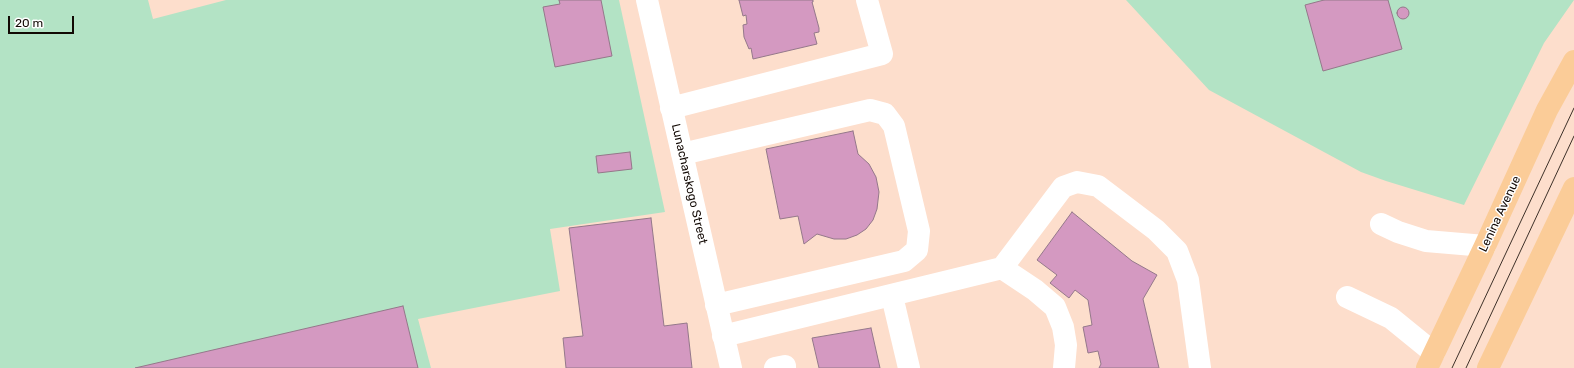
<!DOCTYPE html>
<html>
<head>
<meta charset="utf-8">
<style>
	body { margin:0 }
	#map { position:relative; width:1574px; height:368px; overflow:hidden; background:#fddecc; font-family:Rubik,sans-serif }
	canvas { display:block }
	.scale { position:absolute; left:8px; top:16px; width:66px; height:18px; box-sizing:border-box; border:2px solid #120904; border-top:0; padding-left:5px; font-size:12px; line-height:14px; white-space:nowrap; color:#120904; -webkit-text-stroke:3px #fff; paint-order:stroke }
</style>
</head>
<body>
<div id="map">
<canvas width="1574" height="368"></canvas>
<div class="scale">20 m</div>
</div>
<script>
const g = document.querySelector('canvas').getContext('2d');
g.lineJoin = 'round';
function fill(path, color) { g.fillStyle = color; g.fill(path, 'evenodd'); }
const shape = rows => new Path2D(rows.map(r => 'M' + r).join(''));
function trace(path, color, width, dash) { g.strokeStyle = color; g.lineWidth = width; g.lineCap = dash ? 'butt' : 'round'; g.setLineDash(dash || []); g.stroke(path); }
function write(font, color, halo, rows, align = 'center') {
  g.font = font + ' Rubik,sans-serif'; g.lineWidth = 3; g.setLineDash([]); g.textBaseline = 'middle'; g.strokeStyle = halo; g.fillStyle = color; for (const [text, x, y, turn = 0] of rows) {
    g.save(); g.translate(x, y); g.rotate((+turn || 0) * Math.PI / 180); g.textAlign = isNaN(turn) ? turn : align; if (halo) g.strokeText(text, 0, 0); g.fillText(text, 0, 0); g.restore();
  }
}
fill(shape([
	[0,0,148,0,153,19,226,0,619,0,665,212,550,229,560,291,418,319,431,368,0,368],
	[1126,0,1574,0,1544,43,1464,205,1386,181,1361,172,1209,90]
]), '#b3e3c5');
const building = shape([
	[559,0,601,0,612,56,555,67,543,7,560,4,559,0],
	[739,0,813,0,813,2,812,2,819,28,819,32,814,33,817,44,753,59,751,48,749,49,744,37,743,25,747,24,746,15,743,16,739,0],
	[1324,0,1388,0,1402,49,1323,71,1305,5,1324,0],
	'1397 13a6 6 0 1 1 12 0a6 6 0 1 1-12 0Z',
	[853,131,858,154,869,164,876,177,879,192,877,209,873,220,866,229,857,235,846,239,834,239,817,234,804,244,798,216,780,219,766,149,853,131],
	[630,152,632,169,598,173,596,156,630,152],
	[1072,212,1132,261,1157,275,1143,299,1159,368,1099,368,1101,364,1098,351,1088,353,1083,327,1092,325,1088,300,1075,290,1069,298,1050,283,1057,275,1037,260,1072,212],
	[651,218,664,326,687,323,692,368,566,368,563,338,583,336,569,228,651,218],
	[403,306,418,368,135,368,403,306],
	[871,328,880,368,819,368,812,338,871,328]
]);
fill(building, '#d499c1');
trace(building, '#94788a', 1);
trace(shape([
	[647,0,731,368],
	[671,108,882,54,867,0],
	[682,154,870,110,885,114,894,126,919,231,917,250,904,261,716,305],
	[1381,224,1398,232,1426,241,1485,246],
	[1002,268,1035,290,1055,307,1063,327,1066,345,1064,368],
	[892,296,909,368],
	[1347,297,1391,318,1434,353],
	[723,336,1002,268,1063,187,1077,182,1098,186,1156,230,1177,251,1188,280,1200,368],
	[775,368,785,366,785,368]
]), '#fff', 22);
trace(shape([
	[1427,368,1485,246,1547,110,1574,61],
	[1488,368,1574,188]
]), '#fbcc98', 22);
trace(shape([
	[1452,368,1574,108],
	[1466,368,1574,136]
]), '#3e3129', 1);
write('12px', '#120904', '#fff', [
	["Lunacharskogo Street",689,184,77],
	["Lenina Avenue",1500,214,-65]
]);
</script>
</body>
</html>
